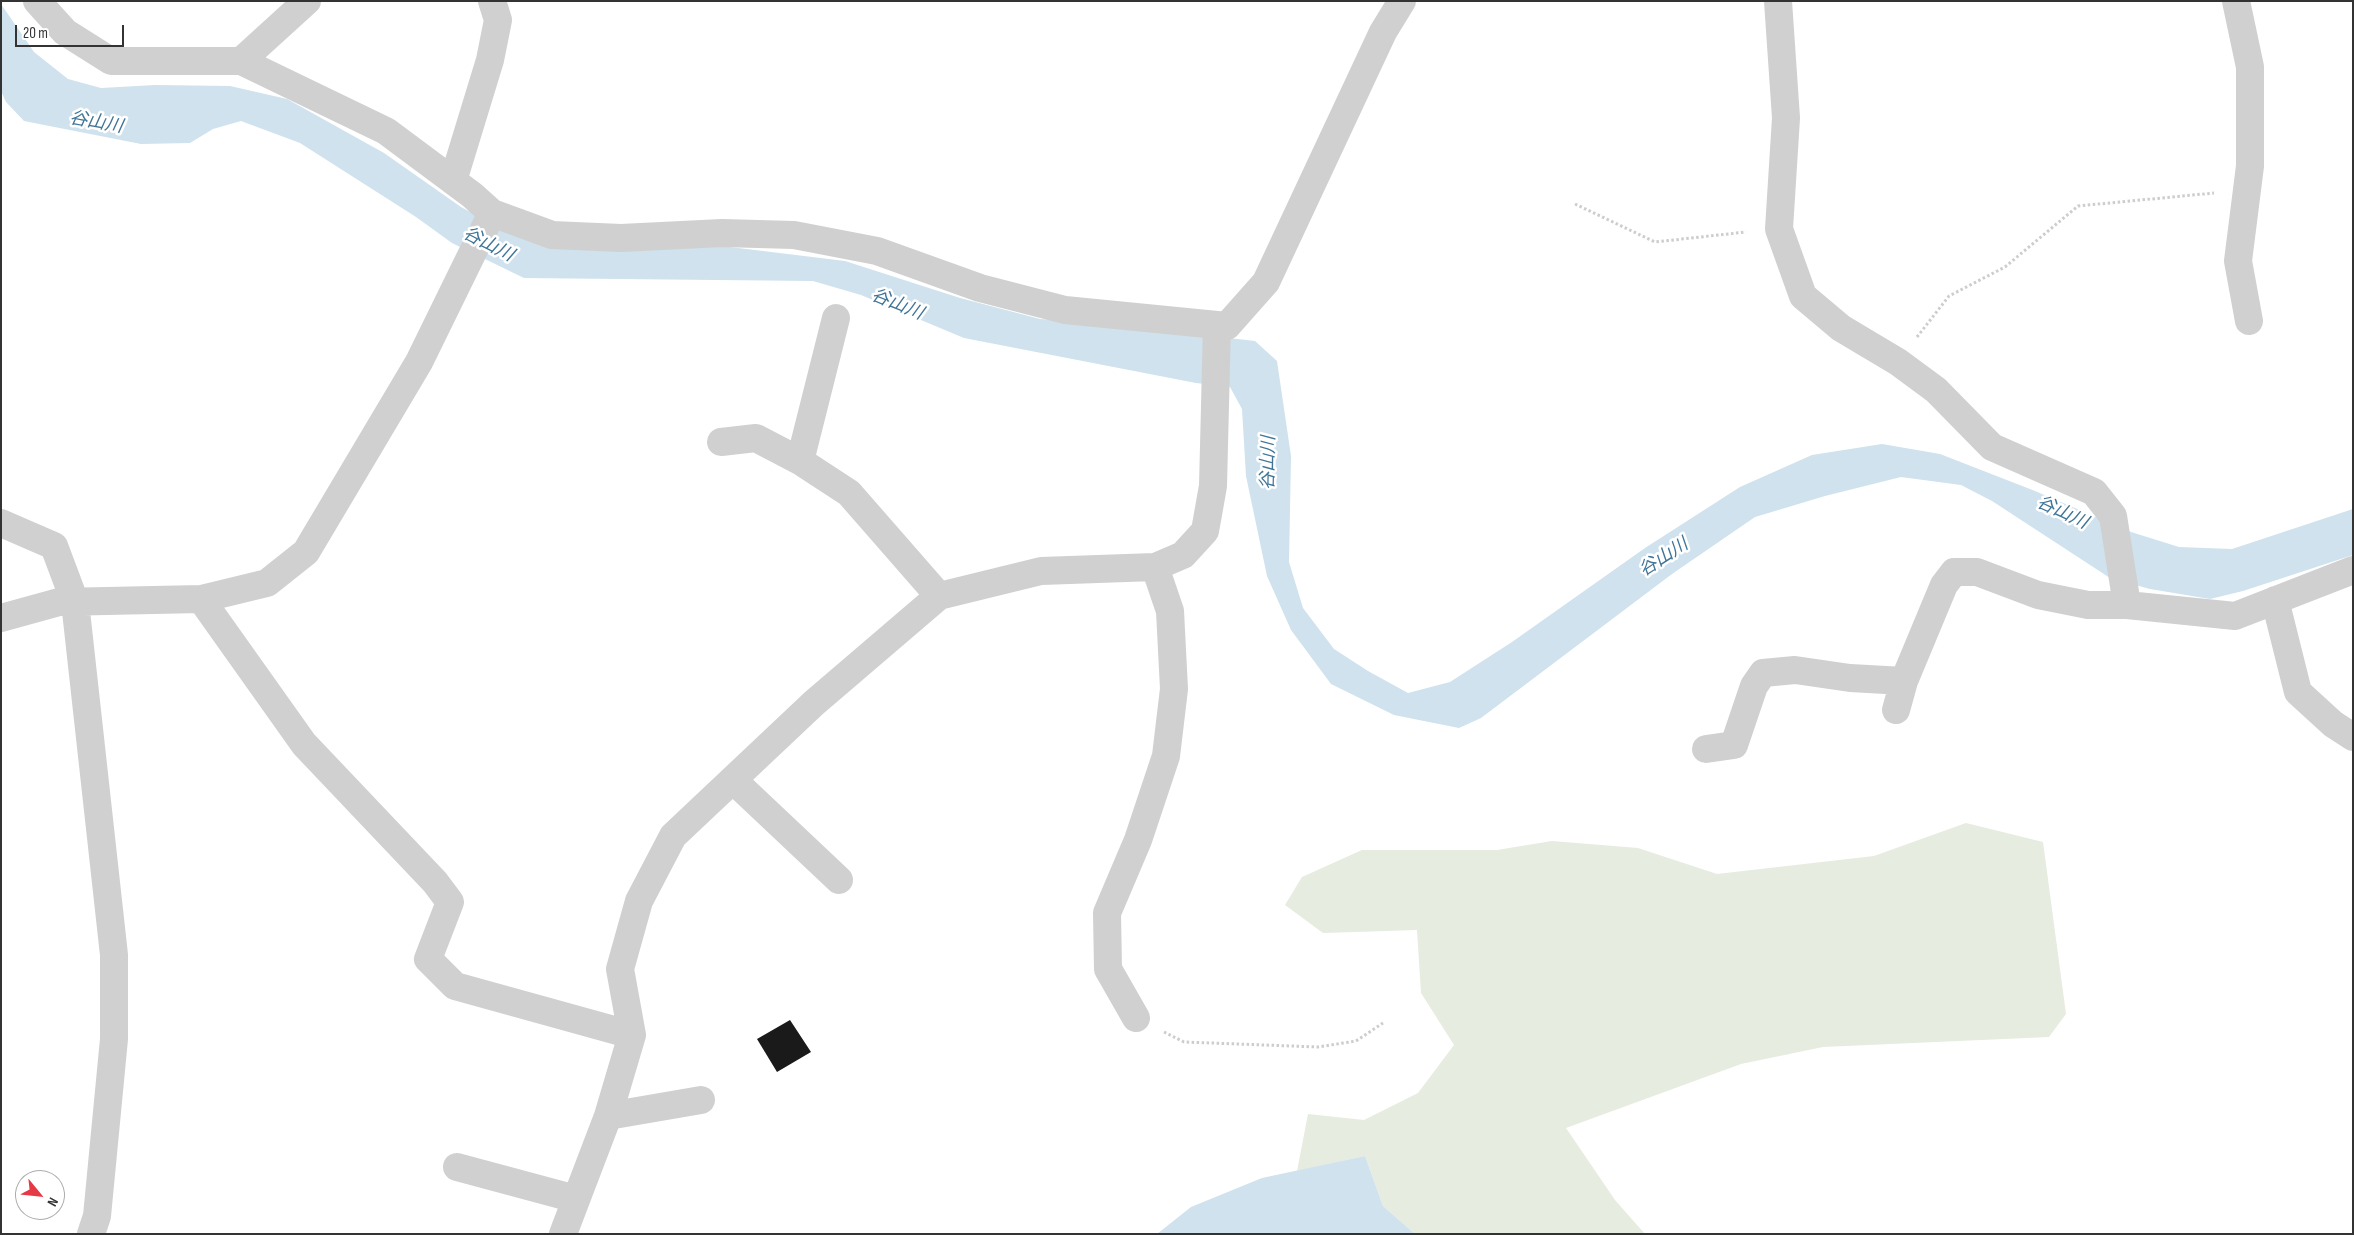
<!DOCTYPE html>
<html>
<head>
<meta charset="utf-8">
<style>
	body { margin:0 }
	#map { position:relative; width:2354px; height:1235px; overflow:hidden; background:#fff; font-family:"Sofia Sans Condensed",sans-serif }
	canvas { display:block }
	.frame { position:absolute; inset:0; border:2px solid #333; pointer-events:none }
	.north { position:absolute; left:15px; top:1170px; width:50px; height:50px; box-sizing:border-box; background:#fff; border:1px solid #adadad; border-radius:50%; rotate:118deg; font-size:14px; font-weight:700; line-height:20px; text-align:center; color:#333 }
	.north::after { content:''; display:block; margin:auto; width:18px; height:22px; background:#e63946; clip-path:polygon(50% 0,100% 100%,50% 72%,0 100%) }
	.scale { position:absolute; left:15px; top:25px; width:109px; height:22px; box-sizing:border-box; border:2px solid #333; border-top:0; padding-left:6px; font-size:15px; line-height:18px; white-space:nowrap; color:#333; -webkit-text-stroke:4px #fff; paint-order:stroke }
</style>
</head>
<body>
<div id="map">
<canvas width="2354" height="1235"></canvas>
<div class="frame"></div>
<div class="north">N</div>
<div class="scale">20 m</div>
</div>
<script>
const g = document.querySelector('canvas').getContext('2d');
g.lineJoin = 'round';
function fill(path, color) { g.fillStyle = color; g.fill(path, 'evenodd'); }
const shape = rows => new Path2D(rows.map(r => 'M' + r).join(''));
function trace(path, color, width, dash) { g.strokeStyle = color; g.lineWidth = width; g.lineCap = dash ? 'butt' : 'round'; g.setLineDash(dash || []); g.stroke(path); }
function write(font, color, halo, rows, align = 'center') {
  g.font = font + ' "Sofia Sans Condensed","Noto Sans JP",sans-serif'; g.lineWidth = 5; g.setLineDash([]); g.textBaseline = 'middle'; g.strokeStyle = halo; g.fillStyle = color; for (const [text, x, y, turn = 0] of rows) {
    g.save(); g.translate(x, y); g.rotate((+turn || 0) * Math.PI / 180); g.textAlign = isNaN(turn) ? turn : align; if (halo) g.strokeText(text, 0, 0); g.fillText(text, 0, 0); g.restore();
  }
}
fill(shape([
	[1966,823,2043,842,2066,1014,2049,1037,1823,1047,1741,1064,1566,1128,1615,1200,1645,1234,1415,1234,1383,1206,1365,1156,1297,1171,1308,1114,1364,1120,1418,1093,1454,1045,1421,993,1417,930,1323,933,1285,905,1302,877,1362,850,1497,850,1552,841,1638,848,1717,874,1874,856]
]), '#e6ecdf');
fill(shape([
	[1,4,34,52,68,79,101,88,155,85,230,86,287,99,384,153,461,207,503,230,730,247,845,261,960,298,1040,319,1085,322,1255,341,1277,361,1291,456,1289,562,1303,608,1334,649,1368,671,1408,693,1450,682,1512,642,1645,548,1740,487,1812,455,1882,444,1940,454,2035,491,2131,532,2179,547,2232,549,2353,509,2353,555,2243,591,2210,599,2150,589,2110,578,1992,501,1961,485,1901,477,1825,496,1755,517,1672,574,1481,718,1459,728,1394,715,1331,684,1291,630,1267,576,1246,476,1242,409,1230,387,1196,383,964,338,861,295,813,281,524,278,452,243,416,217,300,143,241,121,213,129,190,143,141,144,24,121,6,102,1,91],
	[1365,1156,1383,1206,1415,1234,1157,1234,1191,1207,1262,1178]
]), '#cfe2ee');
fill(shape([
	[790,1020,811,1052,777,1072,757,1039]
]), '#1a1a1a');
trace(shape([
	[1575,204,1655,242,1746,232],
	[1917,337,1949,296,2005,267,2078,206,2214,193],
	[1164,1032,1184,1042,1318,1047,1356,1041,1383,1023]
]), '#cdcdcd', 3, [2.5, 2.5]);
trace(shape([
	[37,1,65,32,111,61,241,61,386,131,472,195,492,213,552,235,621,238,722,233,794,235,877,251,980,288,1065,310,1227,326,1266,282,1383,32,1402,1],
	[1778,1,1786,118,1779,229,1803,296,1841,328,1898,362,1936,390,1992,447,2094,492,2113,516,2127,605],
	[2236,1,2250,67,2250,166,2238,261,2249,321],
	[241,61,307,1],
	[453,181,490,60,498,20,492,1],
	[721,442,756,438,800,461,849,493,939,596],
	[800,461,836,318],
	[1,523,54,546,75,602,114,955,114,1039,97,1216,91,1234],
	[201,599,304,744,435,882,450,902,428,959,455,986,632,1035],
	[2275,600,2298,692,2333,724,2353,737],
	[1,618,59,602,201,599,267,583,306,552,419,362,492,213],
	[1896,710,1904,681,1944,585,1954,572,1977,572,2038,595,2088,605,2127,605,2235,616,2353,570],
	[1706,749,1734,745,1754,686,1763,673,1795,670,1850,678,1904,681],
	[733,780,839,880],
	[1136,1018,1108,969,1107,913,1138,840,1166,756,1174,689,1170,611,1155,567],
	[608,1116,701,1100],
	[457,1167,576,1199],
	[563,1234,608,1116,632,1035,620,969,639,901,673,836,814,703,939,596,1041,571,1155,567,1183,555,1205,531,1213,486,1217,325]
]), '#d0d0d0', 28);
write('italic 18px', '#3f7597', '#fff', [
	["谷山川",96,123,10],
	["谷山川",488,245,27],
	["谷山川",897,305,22],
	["谷山川",1269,463,-89],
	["谷山川",2062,513,25],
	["谷山川",1664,558,-33]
]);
</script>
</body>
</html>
